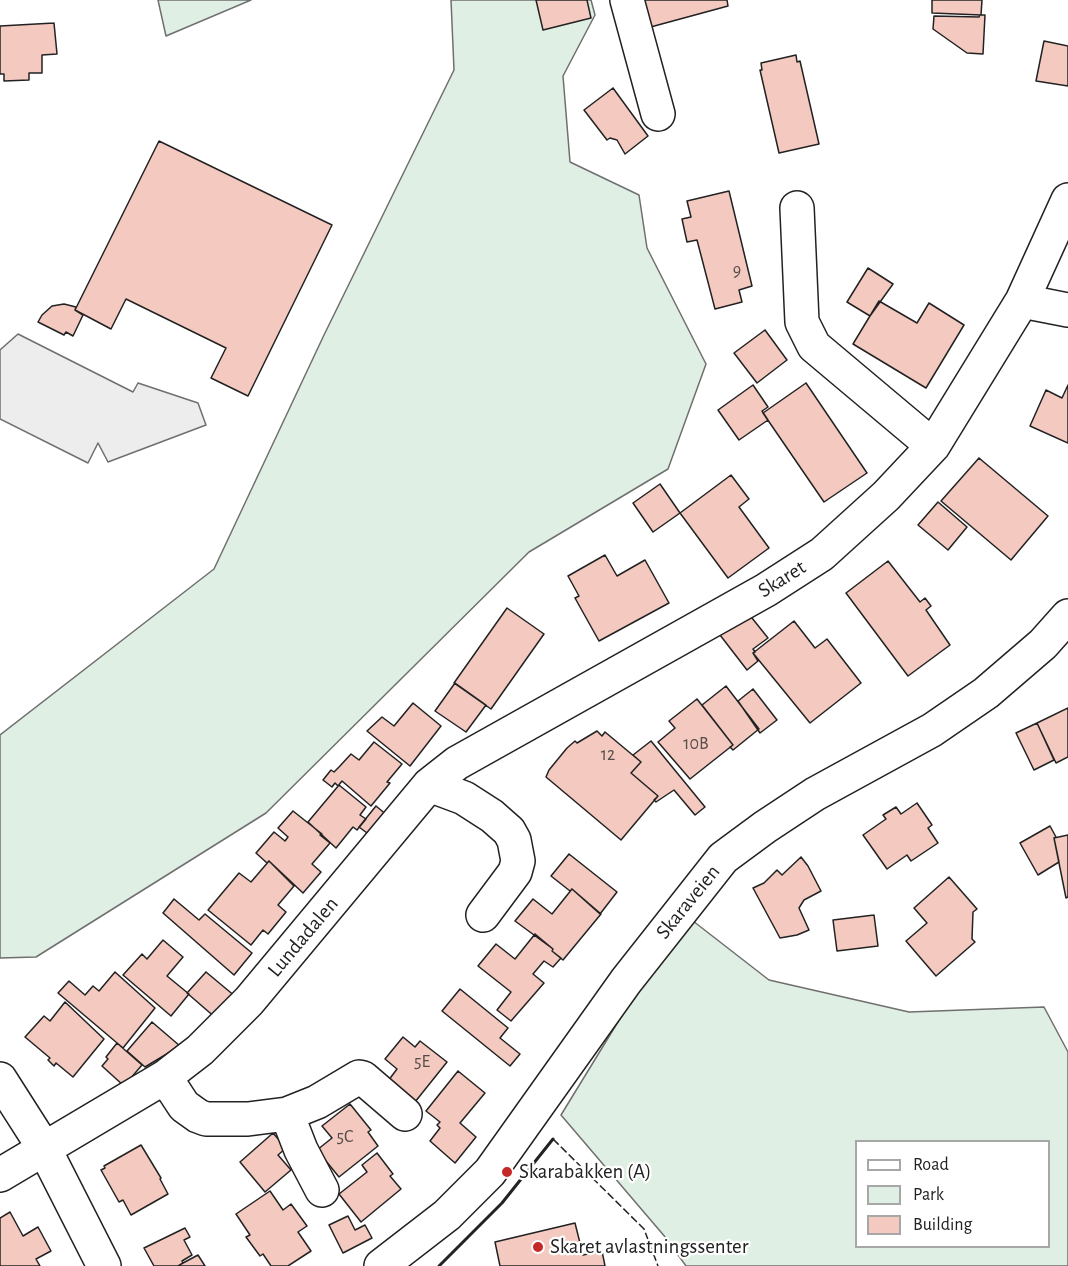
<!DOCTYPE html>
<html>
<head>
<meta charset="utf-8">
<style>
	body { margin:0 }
	#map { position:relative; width:1068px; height:1266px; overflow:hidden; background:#fff; font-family:"Alegreya Sans",sans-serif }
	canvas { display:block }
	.legend { position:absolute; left:855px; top:1140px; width:195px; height:108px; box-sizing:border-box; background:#fff; border:2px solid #a7a7a7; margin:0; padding:8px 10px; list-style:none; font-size:18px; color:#222 }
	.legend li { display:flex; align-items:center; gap:12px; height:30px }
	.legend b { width:30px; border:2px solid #a7a7a7 }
</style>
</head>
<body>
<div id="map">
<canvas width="1068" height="1266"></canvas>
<ul class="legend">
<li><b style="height:8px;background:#fff"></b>Road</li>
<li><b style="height:16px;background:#e0efe3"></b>Park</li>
<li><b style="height:16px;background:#f3c9c0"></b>Building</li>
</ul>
</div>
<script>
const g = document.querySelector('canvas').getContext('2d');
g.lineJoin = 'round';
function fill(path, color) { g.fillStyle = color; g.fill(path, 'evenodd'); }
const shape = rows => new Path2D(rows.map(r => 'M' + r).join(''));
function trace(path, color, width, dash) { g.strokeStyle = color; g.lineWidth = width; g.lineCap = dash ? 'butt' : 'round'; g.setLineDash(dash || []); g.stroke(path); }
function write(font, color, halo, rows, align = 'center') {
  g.font = font + ' "Alegreya Sans",sans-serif'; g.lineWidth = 4.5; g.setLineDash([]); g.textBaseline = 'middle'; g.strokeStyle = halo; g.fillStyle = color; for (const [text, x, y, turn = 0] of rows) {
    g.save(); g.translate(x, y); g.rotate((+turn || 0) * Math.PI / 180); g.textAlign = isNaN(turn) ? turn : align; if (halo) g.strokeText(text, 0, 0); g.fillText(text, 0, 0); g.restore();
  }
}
const green = shape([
	[158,0,251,0,166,36,158,0],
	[451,0,591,0,595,15,563,76,570,162,639,195,647,248,706,364,668,469,529,552,266,813,36,957,0,958,0,735,214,569,324,335,454,70,451,0],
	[684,914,769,980,909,1012,1044,1007,1068,1052,1068,1266,686,1266,666,1238,561,1115,684,914],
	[856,1142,1048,1142,1048,1246,856,1246,856,1142]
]);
fill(green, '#e0efe3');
trace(green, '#6f6f6f', 1.5);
const parking = shape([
	[18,334,133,392,138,383,198,403,206,425,108,462,98,443,88,463,0,419,0,350,18,334]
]);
fill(parking, '#ededed');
trace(parking, '#6f6f6f', 1.5);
const building = shape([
	[536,0,587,0,591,18,543,30,536,0],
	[640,0,727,0,728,6,647,28,640,0],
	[932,0,982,0,981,15,932,13,932,0],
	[980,15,985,15,983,54,967,53,933,29,934,16,979,17,980,15],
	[54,23,57,54,42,55,42,73,29,73,29,80,4,81,4,74,0,74,0,26,54,23],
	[1044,41,1068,46,1068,86,1036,81,1044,41],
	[796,55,797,62,800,61,819,144,779,153,760,70,762,70,761,63,796,55],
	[613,88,648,136,625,154,617,140,610,138,607,140,584,110,613,88],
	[159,141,332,225,248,396,211,378,226,348,126,299,111,329,75,310,159,141],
	[729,191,752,286,739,290,742,302,715,309,697,240,687,242,682,219,691,217,687,201,729,191],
	[868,268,893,284,870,316,847,302,868,268],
	[879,301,917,323,929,303,964,325,926,388,853,344,879,301],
	[64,304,76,307,75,310,83,315,73,336,66,332,64,335,38,322,42,315,52,306,64,304],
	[765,330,787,360,757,383,734,353,765,330],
	[806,383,867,473,824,502,763,413,806,383],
	[753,385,768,407,762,411,768,420,739,440,718,410,753,385],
	[1068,385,1068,443,1030,426,1046,390,1062,398,1068,385],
	[979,458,1048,516,1011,560,941,501,979,458],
	[731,475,749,499,739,507,769,548,728,578,680,513,731,475],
	[660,484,680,513,653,532,633,503,660,484],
	[938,502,967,527,948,550,918,525,938,502],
	[605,555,617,576,645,560,669,603,599,641,575,598,579,596,568,576,605,555],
	[888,561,920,602,925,598,931,606,926,610,950,645,908,676,846,593,888,561],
	[507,608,544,634,491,709,454,683,507,608],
	[748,613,768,638,753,649,755,652,753,653,758,661,747,670,720,635,748,613],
	[794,621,815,648,827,639,861,683,810,723,753,653,794,621],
	[455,683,486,705,466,732,435,711,455,683],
	[726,686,759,729,733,750,730,747,733,745,702,705,726,686],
	[753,689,777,720,760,733,738,701,753,689],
	[697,699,733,745,690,779,658,742,675,728,669,721,697,699],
	[413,703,441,726,410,766,367,731,382,717,394,726,413,703],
	[1068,708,1068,757,1056,763,1037,723,1068,708],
	[1037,723,1054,760,1034,770,1016,733,1037,723],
	[597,731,602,736,605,732,641,762,631,773,658,796,621,840,546,777,549,770,567,748,575,741,577,743,597,731],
	[651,741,705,807,695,815,674,790,656,802,654,800,658,796,631,773,641,762,633,755,651,741],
	[374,742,402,764,387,782,390,783,371,806,342,781,338,786,335,783,332,787,323,780,331,770,334,772,339,767,351,754,359,760,374,742],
	[339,785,366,807,360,815,366,819,357,830,353,827,336,848,308,822,339,785],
	[917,803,932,825,928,828,938,843,911,861,907,855,887,869,863,835,886,819,883,815,896,807,901,814,917,803],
	[376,806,388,816,371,836,359,827,376,806],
	[293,811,322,834,320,835,330,843,312,864,321,872,303,893,269,861,267,863,256,853,274,832,285,841,288,837,278,828,293,811],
	[1050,826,1056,837,1054,838,1059,862,1038,875,1020,843,1050,826],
	[1068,835,1068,897,1066,898,1054,838,1068,835],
	[569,854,617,892,600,914,572,889,570,891,551,876,569,854],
	[801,857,808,866,821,891,804,900,799,908,809,930,797,935,780,938,753,888,764,883,777,870,782,875,801,857],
	[269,861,294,886,278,905,286,912,268,934,263,930,251,945,208,910,239,873,251,882,269,861],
	[949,877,977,909,973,912,972,939,975,942,936,976,906,941,927,923,914,908,949,877],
	[572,889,601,914,563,960,552,951,553,949,515,921,533,899,552,914,572,889],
	[174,899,199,920,205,914,252,953,234,975,163,913,174,899],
	[874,915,878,946,837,951,833,920,874,915],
	[535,934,553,949,552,951,561,958,553,967,544,961,533,974,544,983,511,1021,497,1010,511,992,478,966,496,944,515,959,535,934],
	[163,940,183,957,167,976,189,994,171,1016,123,975,142,954,147,959,163,940],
	[115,972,155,1008,123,1048,58,993,69,981,85,995,93,986,99,991,115,972],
	[206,972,236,997,217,1019,187,993,206,972],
	[460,989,508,1028,500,1038,520,1054,510,1066,442,1011,460,989],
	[65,1002,104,1039,73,1077,56,1063,54,1066,48,1060,50,1058,25,1037,44,1016,50,1021,65,1002],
	[152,1022,180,1046,145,1067,127,1051,152,1022],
	[403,1037,415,1047,420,1041,447,1062,415,1102,388,1081,397,1069,385,1059,403,1037],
	[117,1043,142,1065,124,1086,102,1066,108,1059,106,1057,117,1043],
	[458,1071,485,1093,460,1123,476,1137,455,1163,430,1141,440,1128,437,1125,440,1122,426,1111,458,1071],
	[350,1104,371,1130,368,1132,378,1146,339,1177,317,1150,332,1138,322,1126,350,1104],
	[273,1133,286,1148,278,1155,291,1170,265,1192,240,1162,273,1133],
	[141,1145,161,1178,160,1179,168,1194,131,1215,123,1200,119,1202,101,1170,105,1168,104,1166,141,1145],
	[377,1153,393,1174,390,1176,401,1189,361,1222,339,1194,367,1172,362,1165,377,1153],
	[270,1191,283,1210,291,1204,307,1226,298,1232,311,1251,288,1266,271,1266,263,1254,260,1256,246,1237,250,1235,236,1214,270,1191],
	[10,1212,23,1236,38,1227,51,1251,36,1259,40,1266,0,1266,0,1218,10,1212],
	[348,1216,355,1230,365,1225,372,1238,343,1253,329,1225,348,1216],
	[575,1223,583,1255,602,1251,605,1266,500,1266,495,1242,575,1223],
	[185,1228,190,1237,184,1240,192,1255,182,1261,183,1263,178,1266,154,1266,144,1248,185,1228],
	[198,1255,205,1266,178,1266,183,1263,198,1255]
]);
fill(building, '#f3c9c0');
trace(building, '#222', 1.5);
const minor = shape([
	[627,0,658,114],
	[797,208,802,322,814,346,933,446],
	[1022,301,1068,310],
	[429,785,464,798,492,816,509,831,514,840,518,861,515,872,483,915],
	[165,1077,184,1106,198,1116,206,1119,248,1119,287,1114,317,1102,359,1077,363,1078,405,1114],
	[0,1079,44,1148,104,1266],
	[287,1114,301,1150,322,1190],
	[0,1175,165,1077,200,1050,249,1001,429,785,457,763,766,590,822,554,886,496,933,446,1022,301,1068,200],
	[381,1266,447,1215,490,1172,626,981,723,858,765,827,815,794,932,730,986,693,1043,644,1068,616]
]);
trace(minor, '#222', 36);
trace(minor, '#fff', 33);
trace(shape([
	[553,1139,644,1229,658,1266]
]), '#222', 1.5, [8, 3]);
trace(shape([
	[439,1266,502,1203,553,1139]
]), '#222', 3);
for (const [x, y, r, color] of [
	[507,1172,6,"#c62828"],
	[538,1247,6,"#c62828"]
]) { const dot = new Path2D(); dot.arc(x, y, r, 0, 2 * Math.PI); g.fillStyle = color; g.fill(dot); trace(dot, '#fff', 2); }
write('18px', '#564c4a', null, [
	["9",737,271],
	["10B",696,744],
	["12",608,755],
	["5E",422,1062],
	["5C",345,1137]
]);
write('21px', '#222', '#fff', [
	["Skaret",782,579,-32],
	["Skaraveien",688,902,-51],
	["Lundadalen",303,937,-50]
]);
write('21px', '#222', '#fff', [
	["Skarabakken (A)",519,1172],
	["Skaret avlastningssenter",550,1247]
], 'left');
</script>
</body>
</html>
